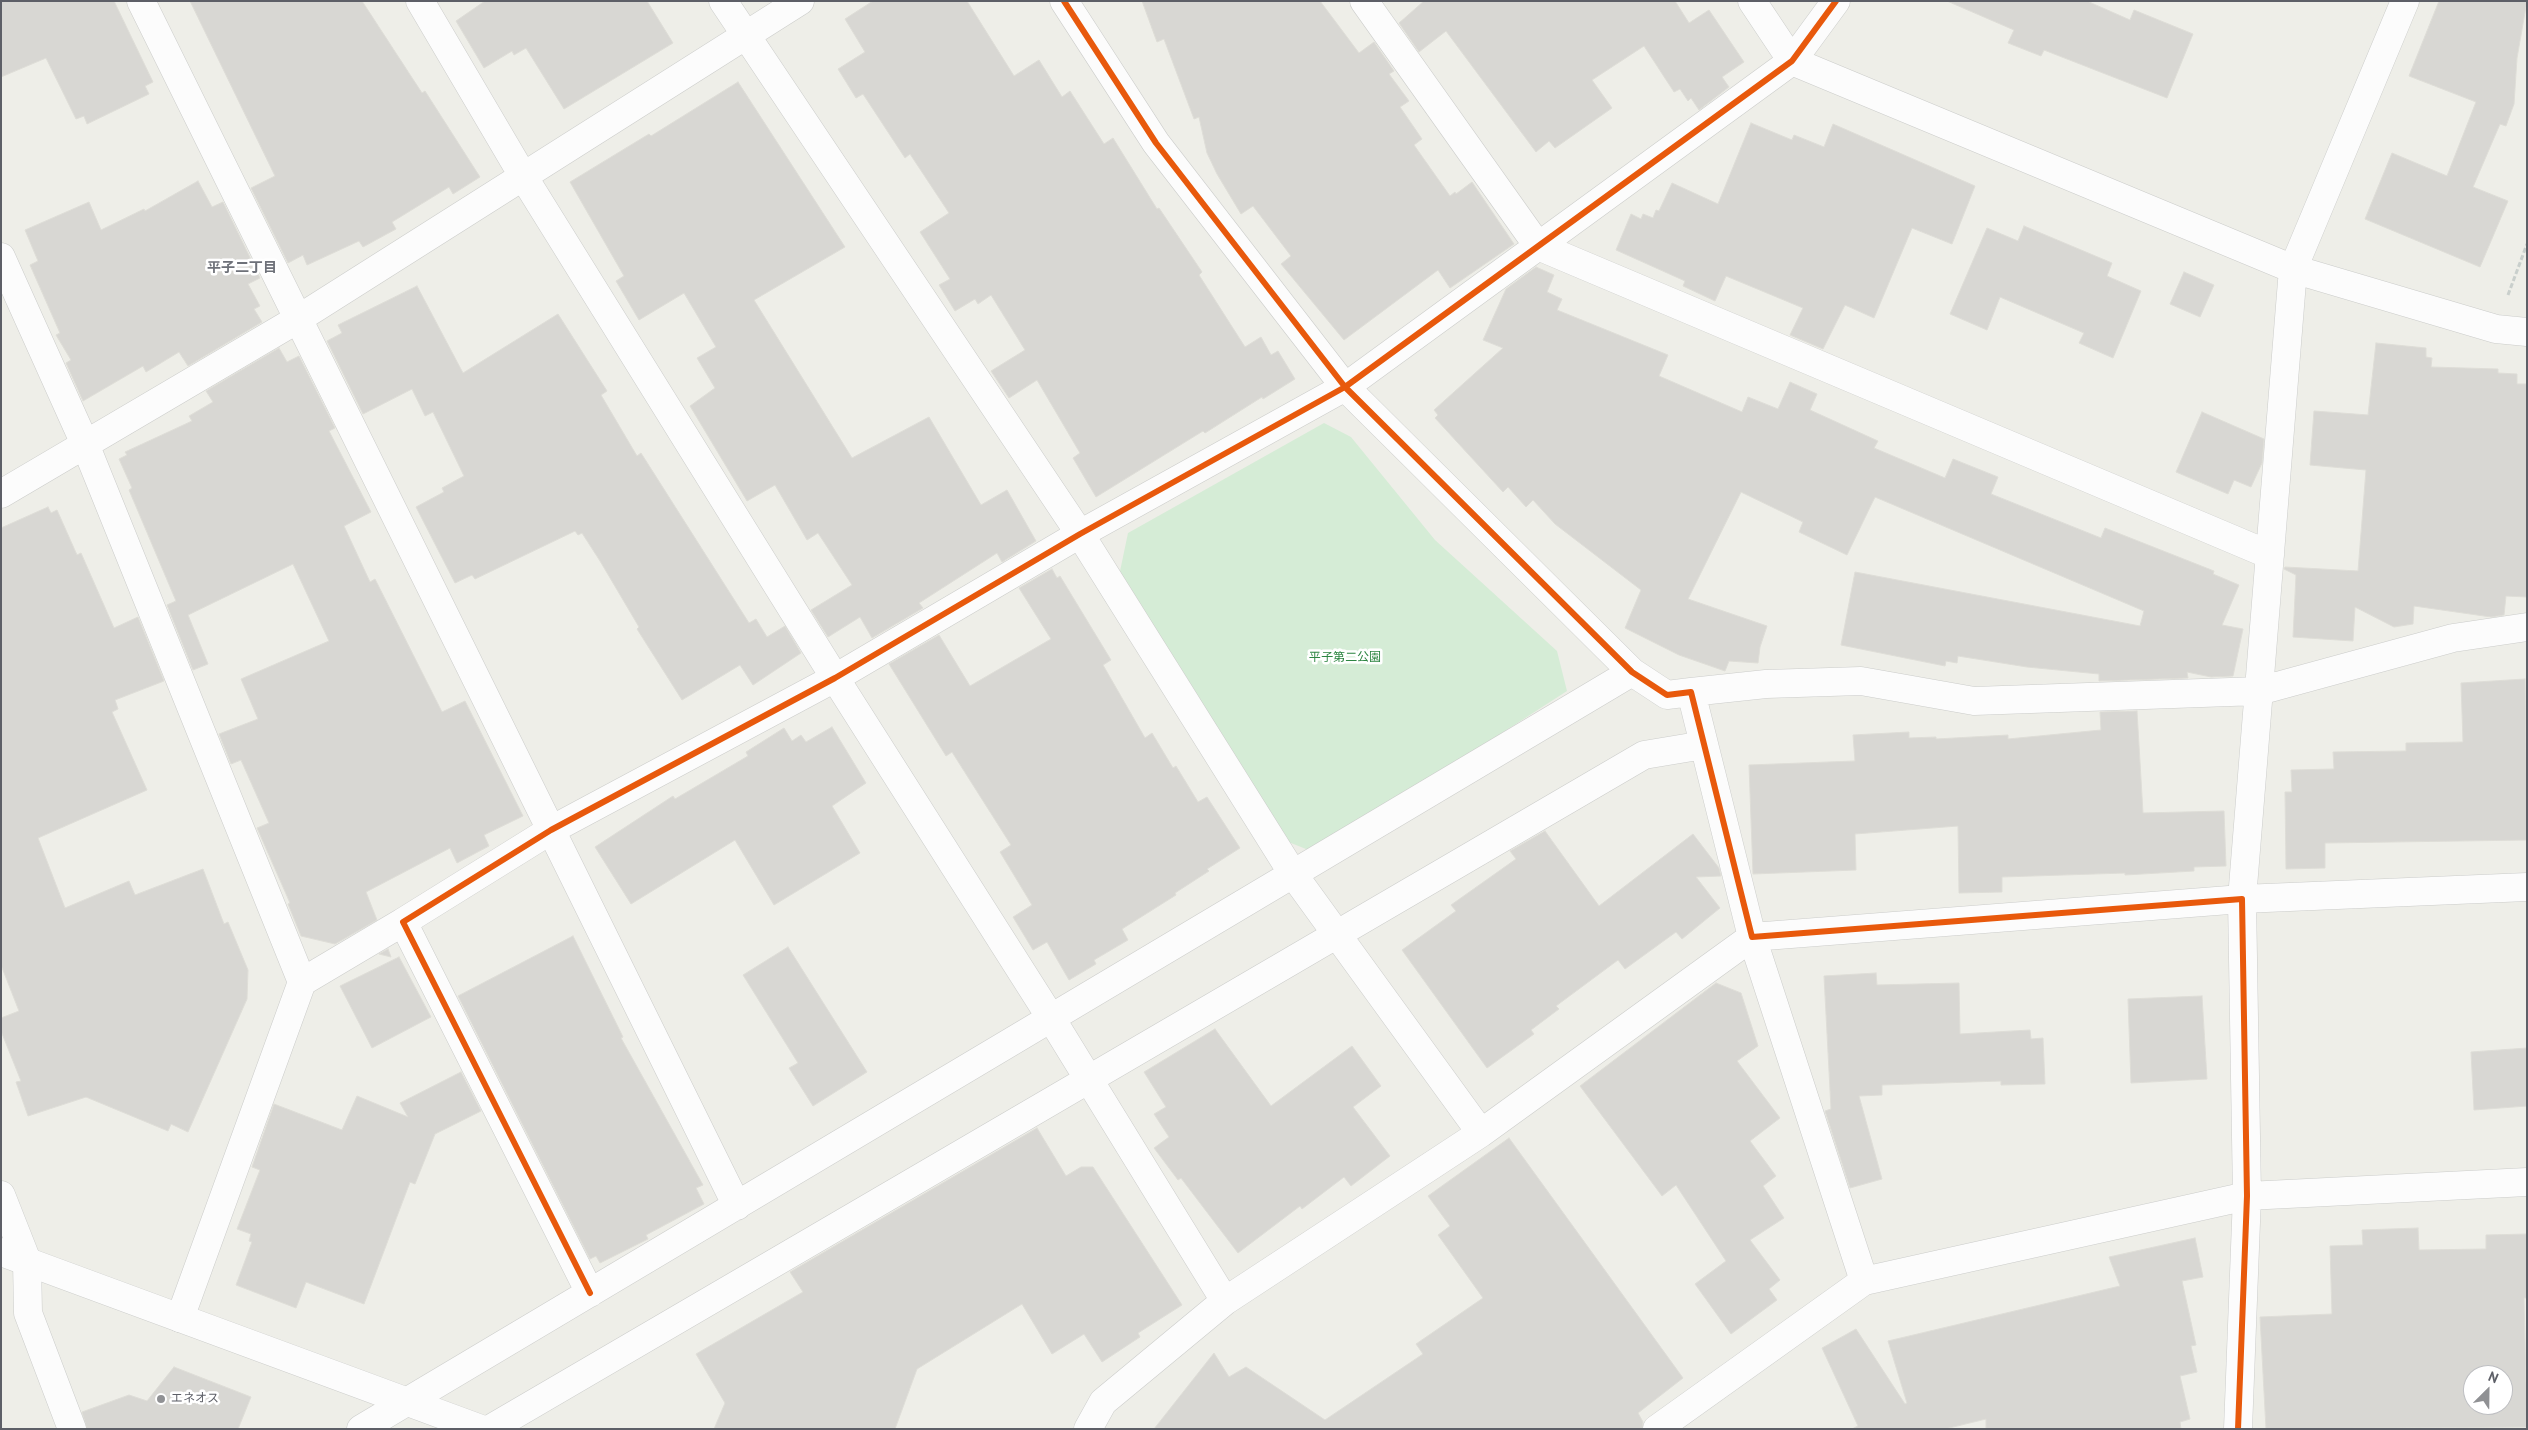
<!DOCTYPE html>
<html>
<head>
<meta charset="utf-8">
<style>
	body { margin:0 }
	#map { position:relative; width:2528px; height:1430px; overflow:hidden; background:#eeeee8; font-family:"PT Sans",sans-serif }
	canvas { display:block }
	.frame { position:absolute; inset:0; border:2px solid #5d5f67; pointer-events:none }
	.north { position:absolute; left:2463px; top:1365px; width:50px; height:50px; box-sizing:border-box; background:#fff; border:1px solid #bebfc2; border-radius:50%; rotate:23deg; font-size:14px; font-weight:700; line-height:20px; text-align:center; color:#5d5f67 }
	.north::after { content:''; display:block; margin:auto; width:18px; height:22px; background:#909194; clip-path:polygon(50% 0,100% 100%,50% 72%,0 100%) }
</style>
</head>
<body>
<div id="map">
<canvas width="2528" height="1430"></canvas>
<div class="frame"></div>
<div class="north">N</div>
</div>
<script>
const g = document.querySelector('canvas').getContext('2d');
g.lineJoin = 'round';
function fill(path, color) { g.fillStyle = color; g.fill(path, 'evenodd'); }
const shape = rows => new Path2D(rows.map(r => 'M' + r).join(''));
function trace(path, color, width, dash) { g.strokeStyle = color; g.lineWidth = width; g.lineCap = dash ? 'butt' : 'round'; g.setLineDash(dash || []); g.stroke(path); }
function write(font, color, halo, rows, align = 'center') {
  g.font = font + ' "PT Sans","Noto Sans JP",sans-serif'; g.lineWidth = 5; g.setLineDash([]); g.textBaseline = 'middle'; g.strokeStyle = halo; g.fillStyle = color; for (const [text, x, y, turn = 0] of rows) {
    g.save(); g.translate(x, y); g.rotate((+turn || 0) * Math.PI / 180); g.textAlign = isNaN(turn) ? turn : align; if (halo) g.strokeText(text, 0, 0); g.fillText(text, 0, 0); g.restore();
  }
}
fill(shape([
	[1324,423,1351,437,1435,540,1557,651,1567,691,1316,853,1286,841,1119,576,1128,533]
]), '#d5ecd6');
const building = shape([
	[1,1,114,1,153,82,145,86,149,94,87,124,84,116,76,119,46,58,1,77,1,1],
	[190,1,362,1,422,93,425,91,480,177,453,194,449,187,392,222,396,229,363,247,359,241,307,265,303,255,288,263,251,188,275,176,190,1],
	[485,1,647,1,673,43,564,109,526,48,514,55,512,51,484,68,456,21,485,1],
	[873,1,967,1,1014,76,1039,60,1062,97,1070,91,1104,144,1113,138,1157,209,1159,208,1202,272,1199,275,1245,347,1261,337,1271,355,1278,351,1295,379,1263,399,1262,397,1205,433,1203,431,1096,497,1073,458,1080,453,1037,380,1009,398,991,371,1025,350,991,295,978,304,975,299,955,311,939,285,950,279,920,232,949,213,910,154,905,158,863,94,856,98,838,69,865,52,845,19,873,1],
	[1142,1,1320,1,1359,53,1374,42,1394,71,1389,74,1409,101,1400,107,1422,139,1414,145,1450,196,1455,192,1456,194,1472,182,1514,244,1450,288,1438,270,1344,340,1281,264,1291,256,1253,206,1241,214,1217,174,1207,153,1199,117,1194,119,1164,39,1157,42,1142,1],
	[1424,1,1675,1,1689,23,1709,10,1744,62,1722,77,1729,87,1699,110,1691,98,1688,101,1680,89,1674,92,1644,46,1592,80,1612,108,1555,148,1549,141,1536,152,1446,31,1419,52,1399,23,1424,1],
	[1947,1,2087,1,2130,20,2134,10,2193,34,2167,98,2044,50,2041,56,2008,43,2014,30,1947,1],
	[2439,1,2527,1,2517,58,2514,104,2506,126,2500,124,2473,187,2508,201,2480,267,2365,219,2392,153,2447,176,2476,102,2409,76,2439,1],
	[738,82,845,247,754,300,852,458,929,417,981,505,1007,490,1036,541,1002,562,997,553,919,603,923,608,872,638,860,617,828,637,811,610,852,585,818,533,807,540,775,485,747,501,690,406,715,388,697,358,716,347,684,293,639,320,616,281,624,276,570,182,649,134,651,136,738,82],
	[1751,123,1792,140,1794,135,1824,147,1833,124,1975,186,1952,244,1912,228,1874,318,1845,305,1823,349,1790,335,1803,308,1726,276,1715,301,1683,286,1685,281,1616,250,1631,214,1641,219,1643,214,1653,218,1656,210,1659,211,1672,183,1718,204,1751,123],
	[198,181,212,207,223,202,260,278,248,284,260,306,254,309,262,322,188,366,179,352,146,372,143,366,83,401,66,363,71,360,56,335,60,333,30,265,38,261,25,230,89,202,101,230,144,209,145,211,198,181],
	[2024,226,2112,263,2107,276,2141,291,2113,358,2079,343,2084,333,2000,297,1987,330,1950,314,1987,228,2018,241,2024,226],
	[1536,267,1554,275,1547,292,1562,299,1557,310,1668,355,1659,376,1742,412,1748,397,1778,409,1790,382,1817,394,1810,410,1878,441,1874,448,1945,478,1953,459,1998,477,1991,494,2101,538,2105,528,2214,571,2213,574,2239,585,2222,625,2243,629,2233,676,2211,677,2187,672,2188,678,2099,681,2099,674,2027,667,1958,656,1957,663,1946,661,1945,666,1841,645,1855,572,2140,626,2144,611,1875,497,1847,555,1799,532,1803,522,1741,492,1688,599,1767,626,1760,647,1758,663,1729,661,1725,671,1679,655,1625,628,1641,590,1555,524,1533,500,1526,507,1508,487,1503,492,1435,418,1438,415,1434,410,1503,348,1483,340,1506,289,1536,267],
	[2184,272,2214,285,2200,317,2170,304,2184,272],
	[417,286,463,373,558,314,607,391,601,395,637,456,641,453,749,623,756,619,767,637,785,626,801,653,753,685,740,665,682,700,637,629,639,627,600,561,582,533,578,535,575,531,475,579,472,575,455,583,416,507,444,492,442,488,464,476,433,412,425,416,412,389,363,414,327,341,342,333,338,325,417,286],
	[2376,343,2426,348,2426,357,2432,358,2431,367,2498,369,2498,373,2517,374,2517,384,2527,384,2527,597,2506,596,2504,615,2491,617,2414,606,2413,624,2394,627,2355,607,2353,641,2293,637,2296,575,2284,569,2285,567,2358,571,2366,470,2310,465,2314,411,2368,415,2376,343],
	[279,348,287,362,299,356,335,428,329,431,371,512,344,526,370,582,375,579,442,712,465,701,523,816,484,835,489,846,457,863,450,848,366,892,377,920,335,944,301,936,288,904,290,903,257,828,269,823,241,760,231,764,219,734,258,719,241,679,329,641,293,564,188,615,208,664,193,670,167,605,176,601,129,490,132,488,119,459,127,455,125,452,192,421,189,416,213,402,206,391,279,348],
	[2202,412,2264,439,2262,463,2251,487,2234,480,2228,494,2176,472,2202,412],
	[48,507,51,513,57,510,77,555,81,553,114,628,138,617,164,681,115,700,118,709,112,712,147,790,38,838,65,908,129,881,135,895,203,869,224,924,228,922,248,970,247,999,188,1132,171,1124,168,1131,86,1097,28,1116,16,1082,21,1081,1,1031,1,1018,19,1011,1,965,1,528,48,507],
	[1052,569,1057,578,1060,576,1111,660,1103,665,1145,738,1152,733,1173,768,1176,766,1198,802,1207,797,1240,848,1207,869,1209,871,1175,893,1176,895,1122,929,1128,940,1094,960,1096,964,1069,980,1047,942,1033,950,1013,917,1032,905,1000,852,1011,845,952,752,946,756,889,664,939,635,970,686,1051,639,1019,588,1052,569],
	[2525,679,2527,840,2325,843,2325,868,2286,869,2285,792,2292,792,2291,770,2334,769,2333,752,2406,751,2406,743,2463,742,2461,683,2525,679],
	[2137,711,2143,813,2224,811,2226,866,2194,867,2194,871,2125,875,2125,873,2002,877,2002,892,1959,893,1958,826,1855,834,1856,870,1753,874,1749,765,1855,761,1853,735,1909,732,1909,738,1936,737,1936,739,2008,735,2008,739,2101,730,2100,712,2137,711],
	[832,727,866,783,832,806,860,853,774,905,735,840,631,904,595,847,673,796,675,799,748,756,746,752,784,728,792,741,801,735,806,742,832,727],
	[1545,831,1599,906,1693,834,1719,868,1721,876,1696,877,1720,908,1682,939,1676,932,1625,969,1618,960,1556,1006,1559,1009,1531,1030,1534,1034,1487,1068,1402,950,1456,911,1451,905,1516,859,1510,851,1545,831],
	[573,936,623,1037,621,1038,703,1185,696,1188,704,1204,646,1235,648,1239,600,1263,596,1256,590,1259,458,996,573,936],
	[788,947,867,1072,813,1106,789,1068,798,1063,743,975,788,947],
	[388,949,391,957,379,954,388,949],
	[399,957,431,1017,372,1048,340,986,399,957],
	[1876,973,1877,985,1959,983,1960,1034,2030,1030,2031,1039,2043,1038,2045,1084,2001,1085,2001,1081,1882,1085,1882,1095,1859,1096,1882,1179,1850,1188,1825,1111,1831,1109,1824,976,1876,973],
	[1716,983,1741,993,1758,1046,1737,1061,1780,1118,1750,1141,1776,1176,1763,1186,1784,1218,1750,1240,1780,1280,1769,1289,1777,1300,1731,1334,1695,1284,1726,1261,1676,1185,1662,1196,1580,1086,1716,983],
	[2202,996,2207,1079,2131,1083,2128,999,2202,996],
	[1215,1029,1271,1106,1352,1046,1381,1086,1353,1107,1390,1156,1351,1186,1344,1177,1302,1209,1300,1206,1238,1253,1181,1178,1178,1180,1154,1148,1169,1137,1154,1114,1166,1107,1144,1072,1215,1029],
	[2527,1048,2527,1106,2474,1110,2471,1052,2527,1048],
	[461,1072,481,1111,435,1134,415,1184,410,1182,364,1304,306,1282,296,1308,236,1285,252,1242,249,1241,251,1234,237,1229,260,1170,252,1167,274,1104,342,1130,357,1096,408,1117,400,1103,461,1072],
	[1037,1128,1066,1176,1081,1167,1093,1167,1182,1305,1138,1333,1140,1337,1102,1362,1084,1334,1052,1354,1022,1304,917,1369,895,1429,714,1429,725,1403,696,1354,803,1292,790,1272,1037,1128],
	[1509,1138,1683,1378,1638,1413,1643,1422,1642,1429,1154,1429,1214,1353,1229,1377,1246,1367,1325,1420,1423,1354,1416,1344,1483,1298,1438,1235,1450,1226,1428,1196,1509,1138],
	[2418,1228,2419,1250,2486,1249,2486,1235,2527,1234,2527,1298,2524,1298,2527,1427,2266,1429,2260,1317,2332,1314,2330,1246,2363,1245,2362,1230,2418,1228],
	[2473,1375,2503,1375,2503,1405,2473,1405,2473,1375],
	[2195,1238,2203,1277,2182,1281,2196,1345,2191,1346,2197,1372,2180,1376,2190,1419,2180,1422,2181,1429,1986,1429,1986,1419,1945,1429,1852,1429,1858,1426,1822,1348,1856,1329,1905,1404,1907,1403,1888,1341,2120,1286,2109,1257,2195,1238],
	[174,1367,251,1397,238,1429,87,1429,82,1412,129,1395,147,1401,174,1367]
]);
fill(building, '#d8d7d3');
trace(building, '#deddd7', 1);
const minor = shape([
	[141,1,737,1206],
	[420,1,523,176,835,678,1051,1018,1225,1301],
	[723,1,1080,534,1293,874,1481,1133],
	[1064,1,1156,143,1345,387,1632,672,1667,695,1691,692,1752,937,2242,899,2247,1196,2238,1429],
	[1364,1,1538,246,2270,555],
	[1752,1,1792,61,2293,269,2496,329,2527,332],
	[2405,1,2293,269,2242,899,2527,887],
	[1,257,85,444,302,982],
	[1,494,298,319,800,1],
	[1691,692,1766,684,1861,681,1974,701,2259,691,2453,638,2527,627],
	[1,1195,27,1261,28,1313,72,1429],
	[590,1293,403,922,551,830,835,678,1080,534,1345,387,1792,61,1836,1],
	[180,1318,302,982,403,922],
	[361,1429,1632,672],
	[490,1429,1644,755,1704,745],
	[1088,1429,1103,1402,1225,1301,1481,1133,1752,937,1864,1281,2247,1196,2527,1182],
	[1657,1429,1864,1281]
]);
const tertiary = shape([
	[1,1252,481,1429]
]);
trace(minor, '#cbccca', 29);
trace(tertiary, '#cbccca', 29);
trace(shape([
	[2508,295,2527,244]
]), '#c9cfcc', 3, [5, 2.5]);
trace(minor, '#fcfcfc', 28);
trace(tertiary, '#fcfcfc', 28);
trace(shape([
	[1064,1,1156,143,1345,387,1632,672,1667,695,1691,692,1752,937,2242,899,2247,1196,2238,1429],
	[590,1293,403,922,551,830,835,678,1080,534,1345,387,1792,61,1836,1]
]), '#e8590c', 6);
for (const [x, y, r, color] of [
	[161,1399,5,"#909194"]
]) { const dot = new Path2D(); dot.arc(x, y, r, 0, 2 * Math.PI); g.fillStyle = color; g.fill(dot); trace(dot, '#fff', 2); }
write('12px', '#2d8542', '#fff', [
	["平子第二公園",1345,658]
]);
write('12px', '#5d5f67', '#fff', [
	["エネオス",171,1399]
], 'left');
write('bold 14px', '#6e7179', '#fff', [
	["平子二丁目",242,268]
]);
</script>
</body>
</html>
